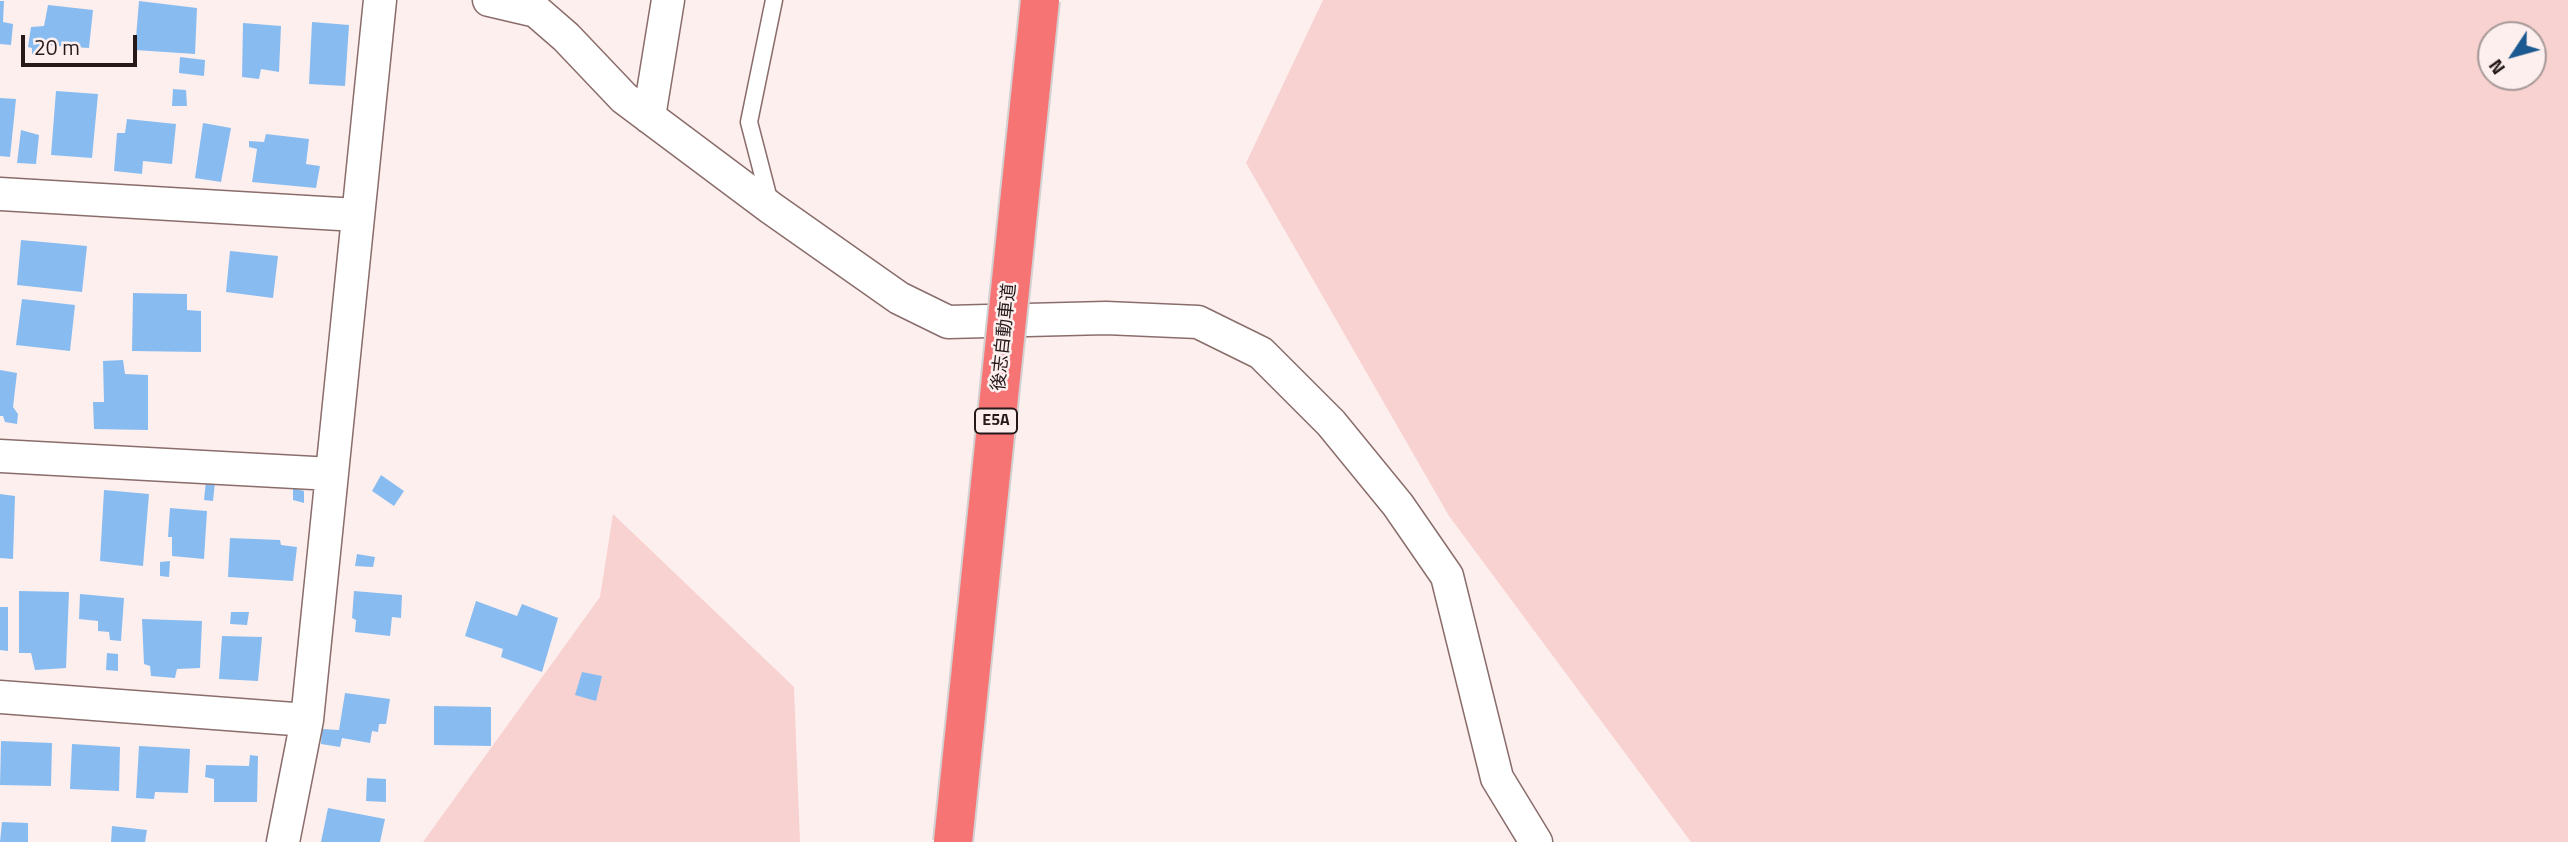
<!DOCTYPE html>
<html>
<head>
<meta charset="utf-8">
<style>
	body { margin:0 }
	#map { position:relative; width:2568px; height:842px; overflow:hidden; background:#fdefee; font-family:"Titillium Web",sans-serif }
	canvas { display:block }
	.north { position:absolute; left:2477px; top:21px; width:70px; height:70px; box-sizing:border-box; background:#fdefee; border:2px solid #a79999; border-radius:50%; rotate:234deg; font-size:19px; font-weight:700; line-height:28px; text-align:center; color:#251919 }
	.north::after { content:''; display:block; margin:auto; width:24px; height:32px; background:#1b5990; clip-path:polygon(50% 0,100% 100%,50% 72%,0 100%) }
	.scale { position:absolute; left:21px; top:35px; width:116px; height:32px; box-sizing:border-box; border:4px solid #251919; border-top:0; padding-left:9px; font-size:21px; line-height:24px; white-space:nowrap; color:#251919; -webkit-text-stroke:5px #fdefee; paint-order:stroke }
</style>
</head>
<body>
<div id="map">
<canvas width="2568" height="842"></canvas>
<div class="north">N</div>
<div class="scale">20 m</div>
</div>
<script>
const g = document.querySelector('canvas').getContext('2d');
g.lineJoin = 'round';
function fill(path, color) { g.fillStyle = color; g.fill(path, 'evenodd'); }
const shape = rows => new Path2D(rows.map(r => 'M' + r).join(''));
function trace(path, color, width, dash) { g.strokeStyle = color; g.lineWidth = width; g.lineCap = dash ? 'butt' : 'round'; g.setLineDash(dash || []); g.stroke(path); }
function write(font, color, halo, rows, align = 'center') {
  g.font = font + ' "Titillium Web","Noto Sans JP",sans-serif'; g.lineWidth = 5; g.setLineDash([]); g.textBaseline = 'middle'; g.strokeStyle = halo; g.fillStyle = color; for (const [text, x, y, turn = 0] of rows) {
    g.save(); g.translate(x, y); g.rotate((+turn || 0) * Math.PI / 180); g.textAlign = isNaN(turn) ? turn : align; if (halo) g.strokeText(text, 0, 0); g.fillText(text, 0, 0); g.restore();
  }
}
fill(shape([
	[1323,0,2568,0,2568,842,1691,842,1449,516,1246,163],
	[2491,35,2533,35,2533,77,2491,77],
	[613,514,794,687,800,842,423,842,600,597]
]), '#f8d2d0');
fill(shape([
	[0,1,4,1,3,22,13,24,11,45,0,44],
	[139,1,197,8,195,54,135,50],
	[48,5,93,10,89,48,43,45,41,55,32,54,32,48,28,47,31,27,44,26],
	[312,22,349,25,345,86,309,84],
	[243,23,281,26,279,72,261,69,259,79,242,77],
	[180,57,205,60,204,76,179,73],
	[173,89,186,90,187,106,172,106],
	[56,91,98,94,92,158,51,155],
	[0,98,16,99,10,157,0,156],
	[127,119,176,124,172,164,143,161,142,174,114,171,117,133,125,133],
	[203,123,231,128,221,182,195,178],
	[21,130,39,135,36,164,17,163],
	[266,134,309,139,306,164,320,166,316,188,252,182,257,149,249,147,249,141,264,142],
	[21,240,87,246,82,292,17,285],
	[230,251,278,256,273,298,226,292],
	[133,293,187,294,187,310,201,311,201,352,132,351],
	[22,299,75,305,70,351,16,345],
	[123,360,125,374,148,375,148,430,94,429,93,402,104,402,103,361],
	[0,370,17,373,13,407,18,414,17,424,5,422,3,416,0,416],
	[381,475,404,491,394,506,372,491],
	[206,481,215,482,213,501,204,500],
	[293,488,304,491,304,503,293,500],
	[104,490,149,494,143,566,100,561],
	[0,494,15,496,13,559,0,558],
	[170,508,207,511,204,559,172,556,172,537,168,537],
	[230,538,280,540,281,545,297,547,293,581,228,577],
	[357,554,375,557,373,567,355,566],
	[170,561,169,577,160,576,160,562],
	[19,591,69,592,66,668,35,670,31,653,19,653],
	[354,591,402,595,401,618,392,617,390,636,355,632,356,620,352,618],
	[80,594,124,598,121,641,110,640,109,632,98,631,98,621,79,619],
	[476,601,517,616,522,604,558,618,542,672,501,657,503,649,465,636],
	[0,607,8,607,8,651,0,650],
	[231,612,249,612,247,625,230,624],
	[142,619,202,621,200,668,177,669,175,678,151,676,150,666,144,664],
	[222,636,262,637,258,681,219,679],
	[107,653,118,654,118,671,106,670],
	[582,672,602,676,596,701,575,695],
	[345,693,390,699,386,724,379,724,378,732,372,731,370,743,342,738,340,747,321,744,322,729,339,730],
	[434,706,491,707,491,746,434,745],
	[1,741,52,743,51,786,0,785],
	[72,744,120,747,119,791,70,789],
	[139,746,190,749,188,793,155,792,154,799,136,798],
	[250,755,258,756,257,802,214,802,214,779,205,777,206,765,249,766],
	[367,778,386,779,386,802,366,801],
	[328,808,385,819,380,842,321,842],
	[2,822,28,823,28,842,0,842],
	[112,826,147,830,145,842,111,842]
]), '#88bcf0');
const lane = shape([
	[770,203,749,122,774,0]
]);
const street = shape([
	[489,0,536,11,566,37,624,98,771,208,899,298,948,322,1106,318,1198,322,1261,353,1331,423,1398,505,1447,576,1497,778,1536,842],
	[649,117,668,0],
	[0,194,357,215],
	[0,456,332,474],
	[0,697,307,720],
	[283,842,307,720,380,0]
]);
trace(lane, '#896d6b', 19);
trace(street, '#896d6b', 35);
trace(lane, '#fff', 16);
trace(street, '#fff', 32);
const highwayBridge = shape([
	[953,842,1040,0]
]);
trace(highwayBridge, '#d3d1d1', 42, []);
trace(highwayBridge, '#f77475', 38);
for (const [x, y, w] of [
	[996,421,42]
]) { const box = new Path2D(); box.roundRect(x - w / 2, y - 12.5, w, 25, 5); g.fillStyle = '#fdefee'; g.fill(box); trace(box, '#251919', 2); }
write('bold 16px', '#251919', null, [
	["E5A",996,421]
]);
write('18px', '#251919', '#fdefee', [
	["後志自動車道",1005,337,-84]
]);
</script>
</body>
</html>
